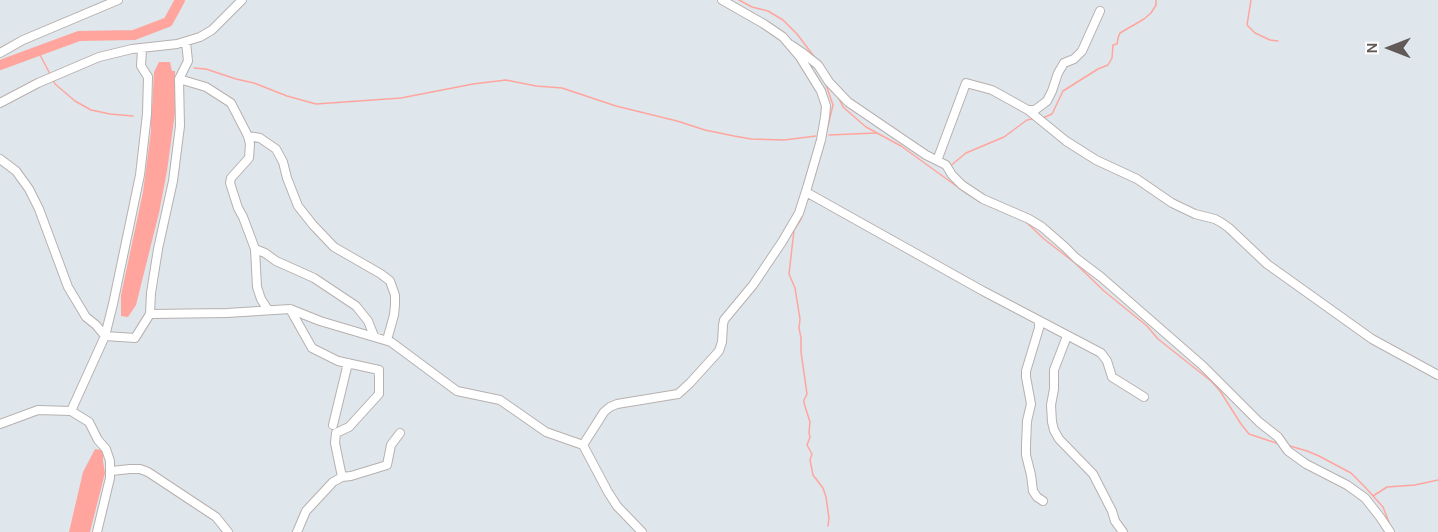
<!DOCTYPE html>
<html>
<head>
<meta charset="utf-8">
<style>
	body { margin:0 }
	#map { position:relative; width:1438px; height:532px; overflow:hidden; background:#dfe7ed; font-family:Karla,sans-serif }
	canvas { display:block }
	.north { position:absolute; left:1360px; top:18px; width:60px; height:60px; -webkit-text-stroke:4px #fff; paint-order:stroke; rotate:270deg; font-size:16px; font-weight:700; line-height:24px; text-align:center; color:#625a58 }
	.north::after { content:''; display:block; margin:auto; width:21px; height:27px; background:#625a58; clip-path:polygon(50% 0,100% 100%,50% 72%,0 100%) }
</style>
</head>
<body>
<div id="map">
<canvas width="1438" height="532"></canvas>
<div class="north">N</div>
</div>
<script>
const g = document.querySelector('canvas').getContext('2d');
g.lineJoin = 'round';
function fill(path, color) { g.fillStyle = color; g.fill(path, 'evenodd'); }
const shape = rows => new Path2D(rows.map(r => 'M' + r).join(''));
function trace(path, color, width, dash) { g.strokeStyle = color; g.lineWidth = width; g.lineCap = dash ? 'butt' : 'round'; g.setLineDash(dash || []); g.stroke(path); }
fill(shape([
	[159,62,170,62,172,71,175,71,175,113,167,171,159,213,136,305,128,317,121,316,121,295,143,192,151,131,151,122,149,121,149,109,152,109,154,72],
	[95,449,103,450,103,461,105,473,90,532,69,532,83,472]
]), '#ffa59d');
trace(shape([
	[739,0,752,7,768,11,783,20,797,34,816,59],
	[1251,0,1247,25,1255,33,1270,40,1278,41],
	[38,51,50,74],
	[194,68,206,69,236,79,254,83,287,96,316,104,401,98,473,84,506,80,536,86,562,88,616,106,677,121,705,130,734,136,751,139,784,140,816,136],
	[53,80,55,84,75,101,91,110,110,114,133,116],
	[825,82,833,105,825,138],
	[838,97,843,107,866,127,901,146,966,193,975,198],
	[1043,118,1052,114,1063,91,1098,69,1108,65,1112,58,1113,45,1117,44,1118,38,1120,33,1144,19,1151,13,1156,5,1156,0],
	[829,135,876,133],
	[949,167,966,153,1004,137,1027,120,1032,119],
	[804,208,807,199],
	[803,213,801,219,794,230,789,274,795,288,800,319,799,328,801,338,801,352,807,394,804,400,804,403,810,422,809,433,810,437,807,445,812,454,810,460,813,475,823,488,826,497,829,518,828,526],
	[1025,221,1044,239,1075,263,1104,291,1147,326,1158,339,1211,381,1220,391,1241,424,1249,434,1279,444],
	[1290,446,1307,451,1319,456,1351,473,1365,487,1383,507,1390,525],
	[1373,496,1387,487,1415,485,1438,480]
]), '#ffa59d', 1.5);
trace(shape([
	[0,65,79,36,134,35,168,22,180,0]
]), '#ffa59d', 10);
const minor = shape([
	[791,45,803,53,818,65,829,82,848,102,926,155,946,165,952,175,962,185,983,199,1029,219,1042,227,1065,247,1076,258,1101,277,1203,366,1259,422,1278,437,1288,451,1306,464,1347,485,1365,498,1380,517,1390,532],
	[0,53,23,40,118,0],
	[179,79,206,87,231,103,248,136,250,144,249,158,231,178,230,183,238,208,243,217,255,249],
	[0,103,38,83,99,57,132,49,177,44,200,37,212,30,242,0],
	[1028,110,1066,141,1096,160,1137,179,1172,203,1195,214,1215,219,1222,223,1229,228,1267,264,1372,339,1438,375],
	[248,136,260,138,276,149,283,162,287,178,298,206,313,225,334,247,381,274,390,281,395,295,395,305,394,315,387,340],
	[0,159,16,171,29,189,39,209,68,287,86,317,96,325,105,336,135,338,150,314,227,313,290,309,320,321,391,342,457,391,500,400,546,432,583,445,608,492,617,506,642,532],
	[935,159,938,158,966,83,992,90,1028,110,1035,110,1047,101,1052,91,1058,73,1064,63,1074,59,1082,51,1100,11],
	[806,192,983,291,1101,353,1107,361,1112,377,1144,397],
	[290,309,312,348,338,361,379,370,379,394,349,427,336,433,335,443,342,477],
	[268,310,261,299,257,287,255,249,265,253,276,261,314,278,356,306,368,321,374,336],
	[150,314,151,293,158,249,173,181,180,126,179,79,188,61,186,42],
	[1039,321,1039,328,1026,371,1026,377,1031,404,1027,421,1026,446,1026,455,1031,475,1033,491,1037,497,1043,501],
	[1067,336,1054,370,1054,389,1051,405,1052,422,1054,430,1059,439,1093,474,1112,511,1115,521,1123,532],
	[71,411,89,422,98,440,106,449,110,461,110,478,97,532],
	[0,424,38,410,71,411,105,336,113,304,140,175,147,114,148,77,141,66,142,49],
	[333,425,348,363],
	[583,445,604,412,610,407,617,404,678,394,690,383,719,351,722,342,723,325,724,320,753,285,782,242,799,213,807,188,821,140,825,117,826,106,821,91,800,57,783,37,764,24,722,0],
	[111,471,130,469,140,469,148,472,216,517,228,532],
	[297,532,306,511,333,482,342,477,351,476,387,465,391,445,400,433]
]);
trace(minor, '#b7b0ae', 10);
trace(minor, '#fff', 8);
</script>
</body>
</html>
